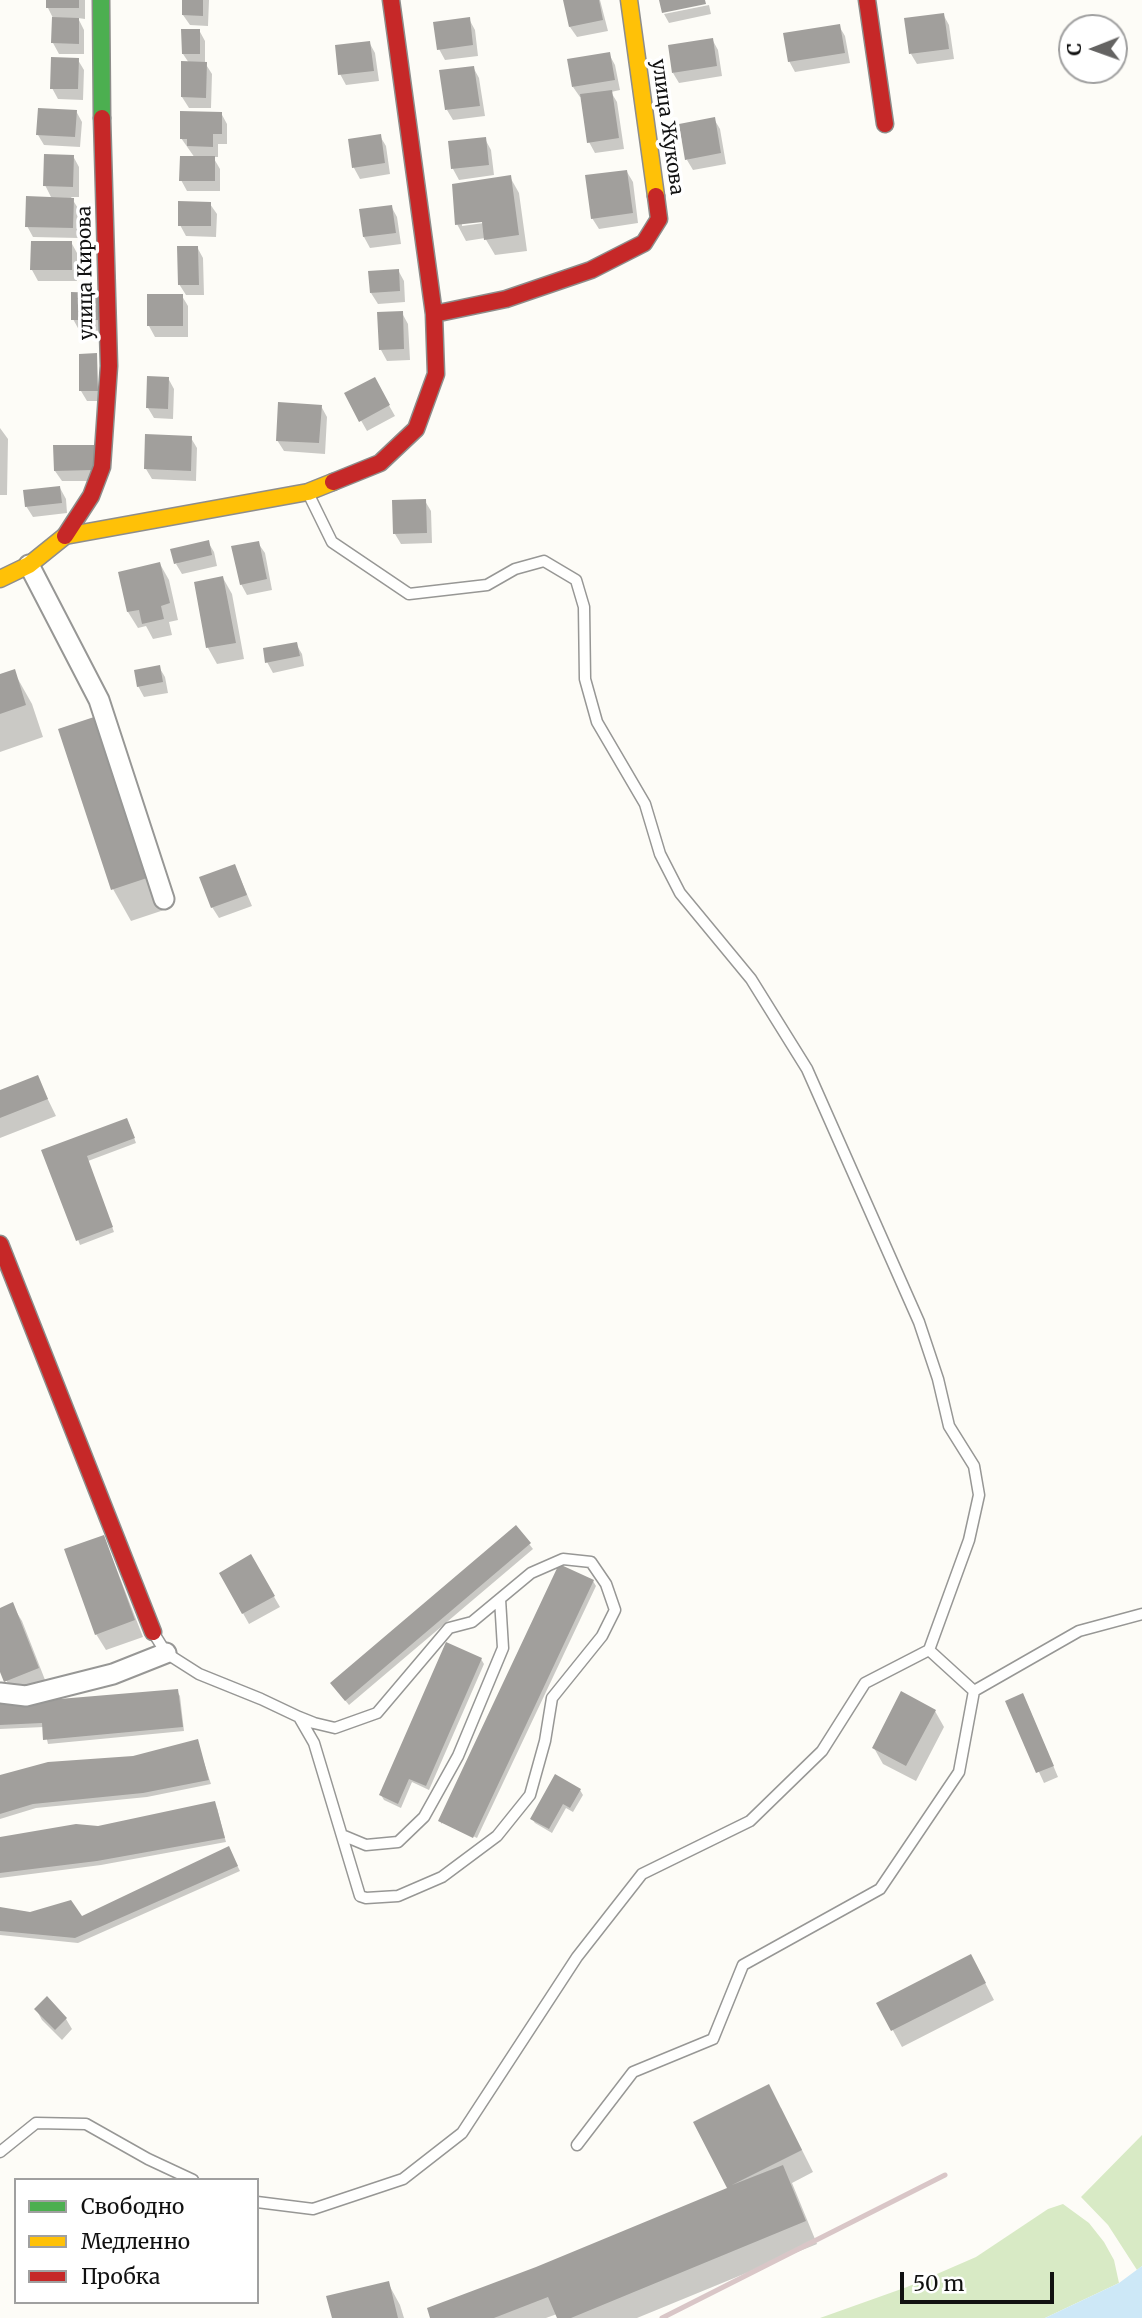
<!DOCTYPE html>
<html>
<head>
<meta charset="utf-8">
<style>
	body { margin:0 }
	#map { position:relative; width:1142px; height:2318px; overflow:hidden; background:#fdfcf7; font-family:Merriweather,serif }
	canvas { display:block }
	.legend { position:absolute; left:14px; top:2178px; width:245px; height:126px; box-sizing:border-box; background:#fff; border:2px solid #a0a0a0; margin:0; padding:9px 12px; list-style:none; font-size:21px; color:#111 }
	.legend li { display:flex; align-items:center; gap:14px; height:35px }
	.legend b { width:35px; border:2px solid #a0a0a0 }
	.north { position:absolute; left:1058px; top:14px; width:70px; height:70px; box-sizing:border-box; background:#fff; border:2px solid #a0a0a0; border-radius:50%; rotate:269deg; font-size:19px; font-weight:700; line-height:28px; text-align:center; color:#111 }
	.north::after { content:''; display:block; margin:auto; width:24px; height:32px; background:#646362; clip-path:polygon(50% 0,100% 100%,50% 72%,0 100%) }
	.scale { position:absolute; left:900px; top:2272px; width:154px; height:32px; box-sizing:border-box; border:4px solid #111; border-top:0; padding-left:9px; font-size:21px; line-height:24px; white-space:nowrap; color:#111; -webkit-text-stroke:5px #fff; paint-order:stroke }
</style>
</head>
<body>
<div id="map">
<canvas width="1142" height="2318"></canvas>
<ul class="legend">
<li><b style="height:9px;background:#4caf50"></b>Свободно</li>
<li><b style="height:9px;background:#ffc107"></b>Медленно</li>
<li><b style="height:9px;background:#c62828"></b>Пробка</li>
</ul>
<div class="north">С</div>
<div class="scale">50 m</div>
</div>
<script>
const g = document.querySelector('canvas').getContext('2d');
g.lineJoin = 'round';
function fill(path, color) { g.fillStyle = color; g.fill(path, 'evenodd'); }
const shape = rows => new Path2D(rows.map(r => 'M' + r).join(''));
function trace(path, color, width, dash) { g.strokeStyle = color; g.lineWidth = width; g.lineCap = dash ? 'butt' : 'round'; g.setLineDash(dash || []); g.stroke(path); }
function write(font, color, halo, rows, align = 'center') {
  g.font = font + ' Merriweather,serif'; g.lineWidth = 7; g.setLineDash([]); g.textBaseline = 'middle'; g.strokeStyle = halo; g.fillStyle = color; for (const [text, x, y, turn = 0] of rows) {
    g.save(); g.translate(x, y); g.rotate((+turn || 0) * Math.PI / 180); g.textAlign = isNaN(turn) ? turn : align; if (halo) g.strokeText(text, 0, 0); g.fillText(text, 0, 0); g.restore();
  }
}
fill(shape([
	[1142,2135,1142,2266,1137,2270,1108,2225,1081,2197],
	[1063,2204,1089,2223,1104,2242,1114,2260,1119,2283,1045,2318,820,2318,907,2287,976,2257,1048,2209]
]), '#d8eac5');
fill(shape([
	[1142,2266,1142,2318,1045,2318,1119,2283]
]), '#cde8f7');
fill(shape([
	[48,0,85,0,85,19,78,18,84,30,84,54,59,54,53,43,53,18,48,8],
	[184,0,209,0,208,26,190,25,183,15],
	[565,0,600,0,608,31,577,37,570,27],
	[709,5,711,14,669,23,664,14],
	[943,14,949,25,954,59,917,64,911,54],
	[469,19,475,30,478,56,445,60,439,49],
	[839,26,845,36,850,63,795,72,789,61],
	[199,30,205,41,205,63,212,74,211,108,189,108,182,97,189,63,183,54],
	[712,39,718,50,722,76,679,83,673,73],
	[369,42,375,53,379,81,346,85,340,74],
	[609,54,615,65,620,90,611,92,617,102,624,149,595,153,589,142,583,97,580,97,573,87],
	[78,60,84,70,83,100,58,99,52,88],
	[473,67,479,78,485,116,453,120,447,110],
	[76,111,82,122,80,147,44,145,38,135],
	[221,113,227,124,227,144,218,144,218,157,213,157,220,169,220,191,187,191,181,180,195,158,181,138],
	[714,119,720,129,726,164,693,170,687,160],
	[380,136,386,146,390,174,360,179,354,168,350,140],
	[485,139,491,150,494,175,459,180,453,169,450,143],
	[73,156,79,167,79,197,71,197,79,210,78,238,33,237,27,226,52,199,45,185],
	[627,172,633,182,638,223,599,229,592,218],
	[510,177,519,193,527,251,495,255,485,238,466,241,457,224],
	[490,219,491,222,462,226,462,222],
	[210,204,217,214,216,237,186,236,180,225],
	[391,206,397,217,401,244,370,248,364,237,361,210],
	[71,242,77,253,77,281,38,281,32,270],
	[197,247,203,258,204,295,186,295,179,284],
	[398,270,404,281,405,302,378,304,371,293],
	[98,295,103,331,79,330,73,319],
	[182,296,188,306,188,337,155,337,149,326],
	[402,313,408,324,410,360,387,361,381,350],
	[80,355,103,401,87,401,81,391],
	[168,378,174,389,173,419,154,418,148,408],
	[374,379,395,416,367,431,346,394],
	[321,406,327,417,325,454,284,451,277,440],
	[0,428,8,439,7,495,0,495],
	[191,438,197,448,196,481,152,479,146,469],
	[93,446,99,481,62,481,55,471],
	[60,488,66,499,67,513,33,517,26,506],
	[425,501,431,511,432,543,401,544,395,534],
	[208,542,214,552,217,566,182,574,176,564],
	[258,543,265,553,272,590,247,595,241,584],
	[160,564,169,580,178,620,169,622,172,635,153,639,146,626,138,628,128,612,120,573],
	[223,578,232,594,244,659,217,664,208,648,196,583],
	[296,644,302,654,304,666,273,673,267,662],
	[159,667,165,677,168,693,144,697,138,686],
	[14,672,32,704,43,737,0,752,0,676],
	[115,750,167,909,131,921,113,889],
	[235,866,252,906,219,918,212,907],
	[37,1077,56,1116,0,1138,0,1092],
	[129,1124,136,1143,88,1161,114,1232,80,1245,44,1151],
	[516,1527,533,1549,349,1705,335,1688],
	[104,1537,143,1637,106,1650,96,1634],
	[251,1557,280,1607,249,1624,221,1574],
	[593,1581,596,1586,477,1838,442,1821,442,1824,440,1821],
	[12,1605,22,1621,47,1685,15,1698,0,1667,0,1610],
	[481,1659,484,1664,429,1790,412,1782,401,1808,384,1800,381,1795],
	[177,1691,180,1696,184,1731,48,1744,44,1727,0,1729,0,1706],
	[1007,1702,1028,1706,1058,1777,1044,1783],
	[935,1711,944,1727,916,1781,883,1764,874,1748],
	[197,1741,211,1784,147,1797,36,1808,0,1819,0,1777,134,1758],
	[580,1790,583,1795,573,1812,566,1808,552,1833,535,1823,532,1819],
	[217,1808,226,1842,101,1865,0,1878,0,1838,98,1827],
	[231,1853,240,1871,78,1943,0,1935,0,1909,81,1918],
	[980,1973,994,2000,902,2047,878,2003],
	[36,2009,66,2019,72,2029,62,2040,42,2020],
	[781,2108,813,2172,792,2183,817,2244,637,2318,559,2318,557,2314,546,2318,432,2318,536,2268,729,2189],
	[388,2283,400,2305,404,2318,334,2318]
]), '#0003');
fill(shape([
	[46,0,79,0,79,8,46,8],
	[182,0,203,0,203,16,182,15],
	[563,0,599,0,603,20,569,27],
	[659,0,705,0,706,4,662,13],
	[944,13,949,49,909,54,904,18],
	[52,17,79,18,79,44,51,43],
	[470,17,473,45,437,50,433,22],
	[840,24,845,53,788,62,783,33],
	[181,29,200,29,200,54,182,54],
	[713,38,717,66,672,73,668,45],
	[370,41,374,71,338,75,335,45],
	[610,52,615,80,572,87,567,59],
	[51,57,79,58,78,89,50,89],
	[181,61,207,62,206,98,181,97],
	[474,66,480,106,445,110,439,70],
	[612,90,619,138,587,143,580,94],
	[38,108,77,110,75,137,36,135],
	[180,111,222,112,222,134,213,134,213,147,187,146,187,139,180,139],
	[715,117,721,153,685,160,679,124],
	[381,134,385,163,352,168,348,139],
	[486,137,489,165,451,169,448,141],
	[44,154,74,155,73,187,43,186],
	[180,156,215,156,215,181,179,181],
	[627,170,633,213,591,219,585,175],
	[511,175,519,235,484,240,482,222,455,225,452,184],
	[26,196,74,198,73,228,25,227],
	[178,201,211,202,211,226,178,226],
	[392,205,396,233,363,237,359,209],
	[31,241,72,241,72,270,30,270],
	[177,246,198,246,199,285,178,285],
	[399,269,400,291,370,293,368,271],
	[71,292,99,293,98,320,71,320],
	[147,294,183,294,183,326,147,326],
	[403,311,404,349,379,350,377,312],
	[97,353,98,391,79,391,79,354],
	[147,376,169,377,168,409,146,408],
	[375,377,390,405,359,422,344,393],
	[278,402,322,405,319,443,276,441],
	[145,434,192,436,191,471,144,469],
	[53,445,94,445,94,470,54,471],
	[60,486,62,503,25,507,23,490],
	[426,499,427,533,393,534,392,500],
	[209,540,212,555,174,564,170,549],
	[259,541,267,579,240,585,231,546],
	[160,562,170,603,161,606,164,619,142,624,139,610,127,612,118,572],
	[223,576,236,643,206,648,194,582],
	[297,642,300,656,265,663,263,648],
	[160,665,163,682,137,687,134,670],
	[15,669,26,705,0,714,0,674],
	[97,716,150,877,111,890,58,729],
	[235,864,247,895,211,908,199,877],
	[38,1075,48,1099,0,1118,0,1090],
	[127,1118,135,1138,87,1156,113,1227,76,1241,41,1150],
	[516,1525,531,1543,345,1701,330,1683],
	[104,1535,135,1620,95,1635,64,1549],
	[251,1554,275,1596,242,1614,219,1573],
	[559,1564,594,1580,473,1838,438,1821],
	[13,1602,39,1668,4,1682,0,1672,0,1608],
	[446,1642,482,1658,426,1786,409,1779,398,1804,379,1795],
	[178,1689,183,1727,43,1740,42,1723,0,1725,0,1704],
	[901,1691,936,1710,906,1766,872,1748],
	[1023,1693,1054,1766,1036,1773,1005,1701],
	[198,1739,209,1780,143,1793,33,1804,0,1814,0,1775,48,1762,133,1756],
	[555,1774,581,1789,570,1808,563,1804,549,1829,530,1819],
	[215,1801,225,1838,97,1861,0,1873,0,1837,76,1824,98,1826],
	[229,1846,238,1866,75,1938,0,1931,0,1907,30,1912,71,1900,82,1916],
	[971,1954,986,1983,891,2031,876,2003],
	[47,1996,67,2018,55,2030,34,2009],
	[769,2084,802,2150,732,2185,783,2165,806,2221,571,2318,557,2318,548,2297,494,2318,430,2318,427,2308,536,2267,727,2188,693,2122],
	[389,2281,398,2318,332,2318,326,2296]
]), '#a19f9c');
const lane = shape([
	[308,493,332,542,409,594,487,585,515,569,544,561,576,580,584,607,585,679,597,722,645,804,660,854,680,893,751,979,807,1069,919,1322,938,1379,949,1426,974,1466,979,1495,969,1540,929,1650],
	[153,1632,166,1653,199,1674,261,1699,299,1717,314,1723,335,1728,377,1713,449,1628,472,1622,531,1573,563,1559,591,1562,606,1584,615,1610,602,1636,552,1698,545,1741,530,1795,497,1836,442,1877,398,1896,366,1898,360,1896,314,1743,299,1717],
	[974,1691,1079,1631,1142,1614],
	[342,1835,366,1845,398,1842,424,1817,458,1756,503,1648,500,1599],
	[0,2152,36,2123,86,2124,148,2159,193,2180],
	[257,2202,313,2209,403,2179,462,2133,577,1957,642,1874,750,1821,822,1751,865,1683,929,1650,974,1691,959,1772,880,1889,743,1965,713,2039,633,2072,577,2145]
]);
const street = shape([
	[29,565,99,700,164,899],
	[0,1693,26,1696,113,1674,166,1653]
]);
const fast = shape([
	[101,0,102,118]
]);
const slow = shape([
	[629,0,656,196],
	[0,579,29,565,65,536,308,492,333,482]
]);
const jam = shape([
	[867,0,885,124],
	[434,314,506,299,591,270,644,243,659,219,656,196],
	[333,482,380,463,416,429,436,374,434,314,391,0],
	[65,536,91,496,102,467,109,366,102,118],
	[0,1244,153,1632]
]);
trace(lane, '#979795', 13);
trace(street, '#979795', 23);
trace(fast, '#8e8d8b', 19);
trace(slow, '#8e8d8b', 19);
trace(jam, '#8e8d8b', 19);
trace(lane, '#fffffe', 10);
trace(street, '#fffffe', 19);
trace(fast, '#4caf50', 16);
trace(slow, '#ffc107', 16);
trace(jam, '#c62828', 16);
trace(shape([
	[662,2318,945,2175]
]), '#d9c6c7', 5);
write('19px', '#111', '#fff', [
	["улица Жукова",667,127,82],
	["улица Кирова",86,273,-91]
]);
</script>
</body>
</html>
